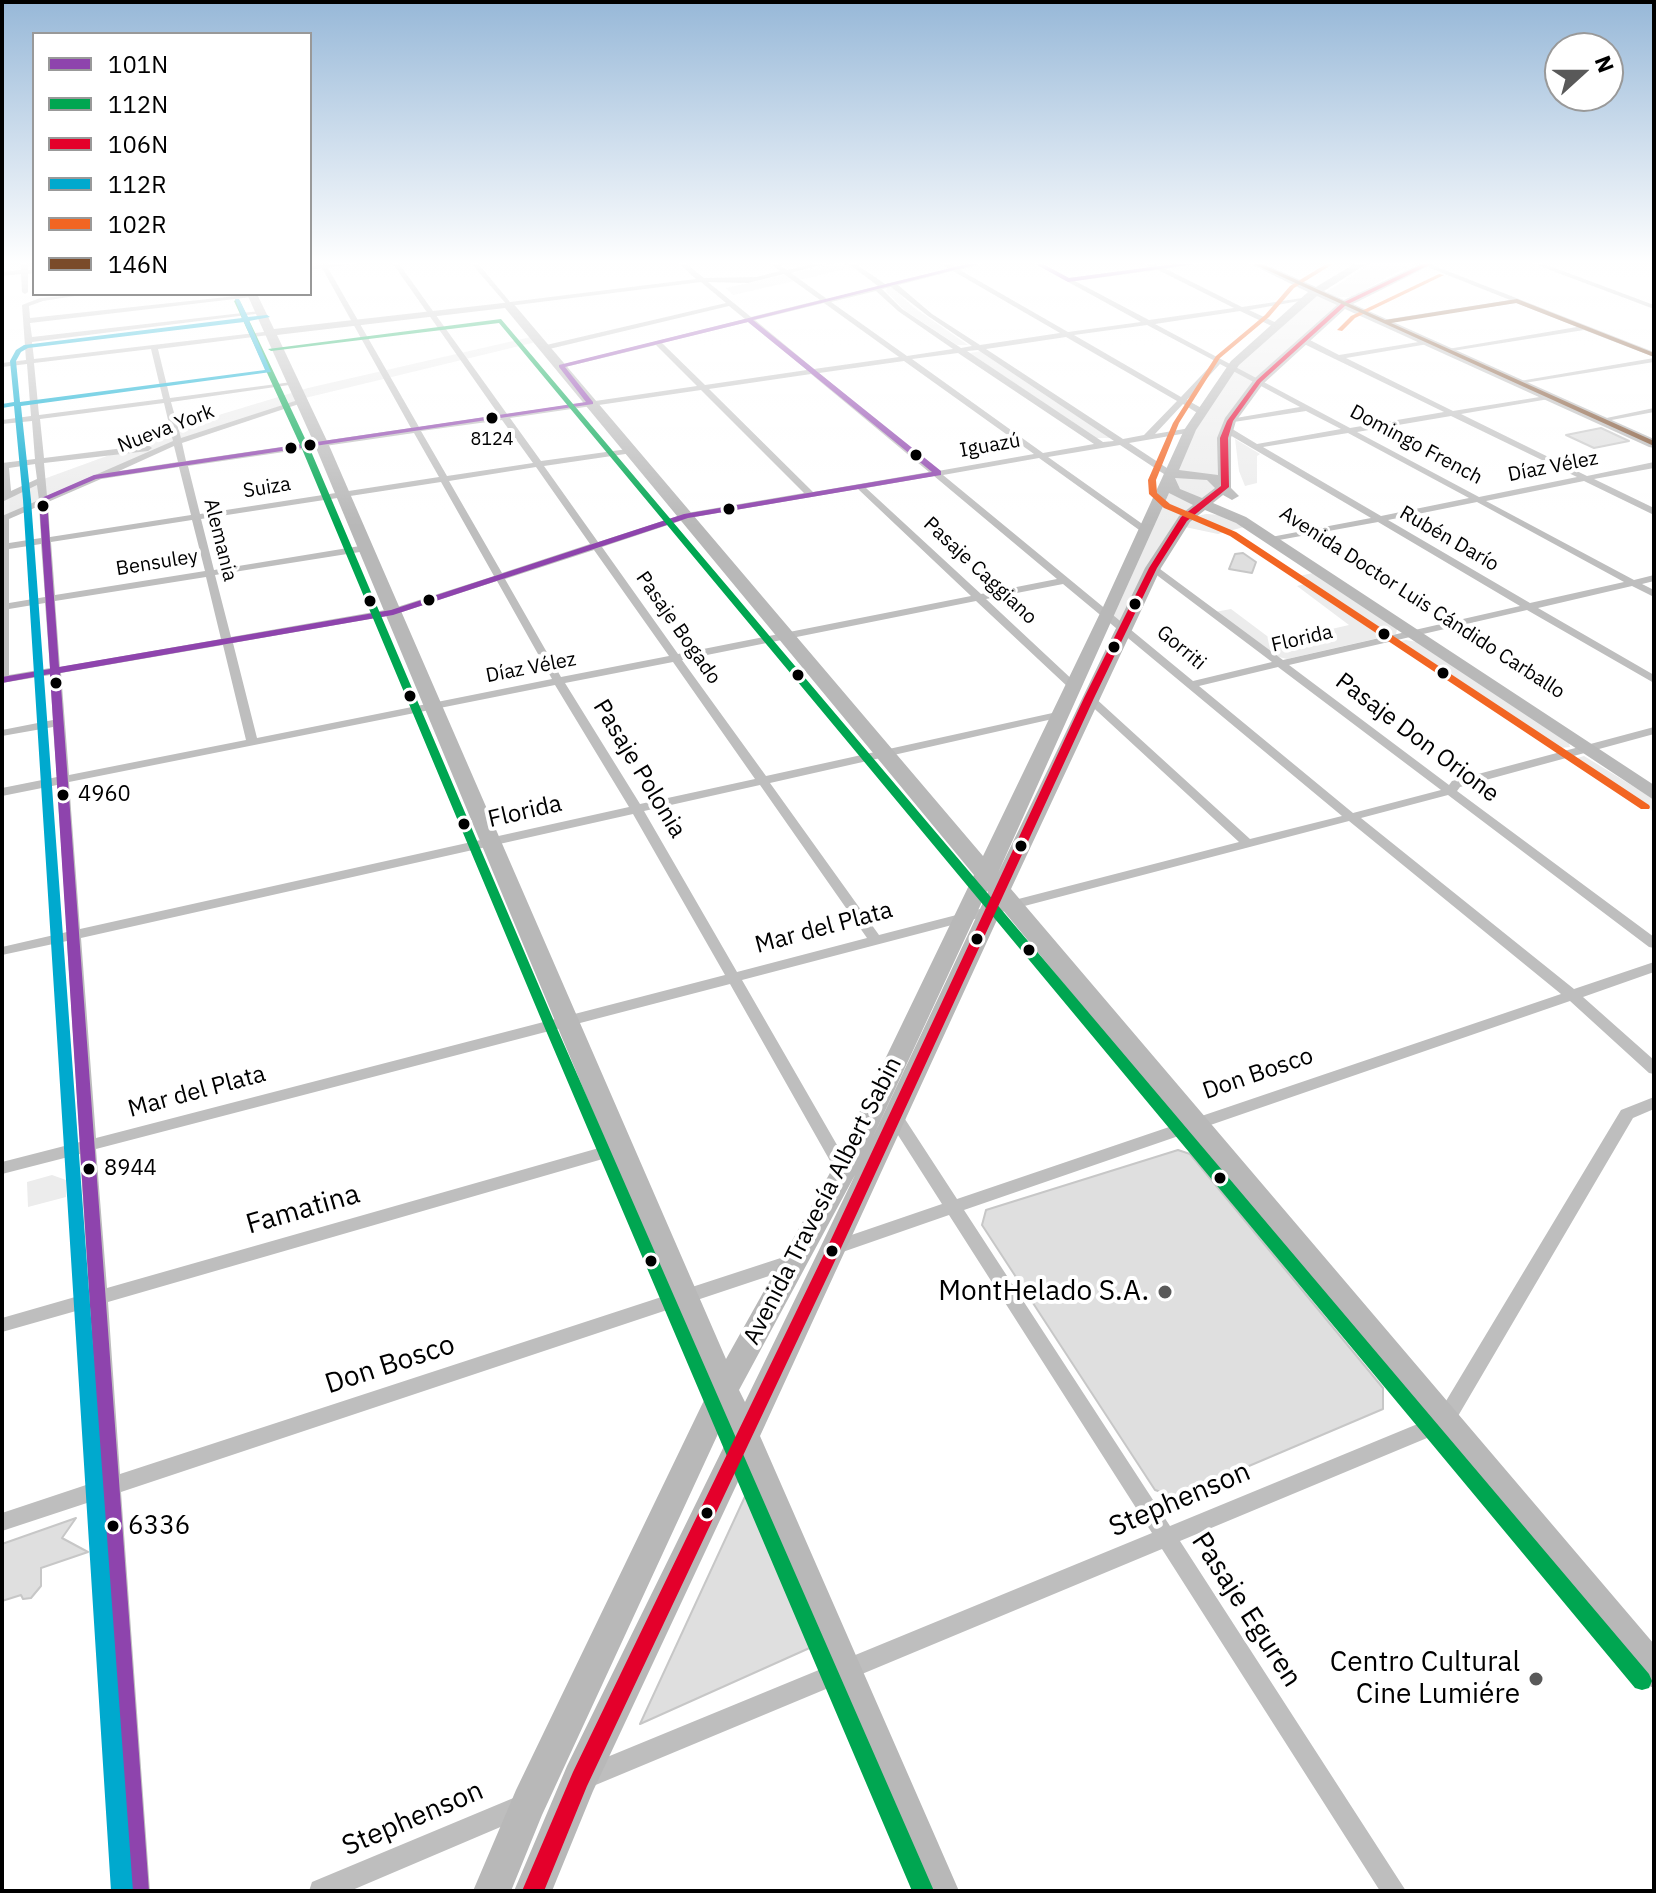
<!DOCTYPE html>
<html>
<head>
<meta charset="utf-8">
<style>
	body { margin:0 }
	#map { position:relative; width:1656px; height:1893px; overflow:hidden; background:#fff; font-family:"IBM Plex Sans",sans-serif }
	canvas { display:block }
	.frame { position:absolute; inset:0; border:4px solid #000; pointer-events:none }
	.legend { position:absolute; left:32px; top:32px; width:280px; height:264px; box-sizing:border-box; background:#fff; border:2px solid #999; margin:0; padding:10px 14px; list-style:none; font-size:24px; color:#000 }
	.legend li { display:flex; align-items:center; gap:16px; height:40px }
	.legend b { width:40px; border:2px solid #999 }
	.north { position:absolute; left:1544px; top:32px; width:80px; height:80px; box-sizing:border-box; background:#fff; border:2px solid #999; border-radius:50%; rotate:69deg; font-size:22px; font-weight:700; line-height:32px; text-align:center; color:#000 }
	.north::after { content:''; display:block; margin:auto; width:28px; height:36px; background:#595959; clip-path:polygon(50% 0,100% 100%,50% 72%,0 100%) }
</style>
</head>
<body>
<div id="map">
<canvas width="1656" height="1893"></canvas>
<div class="frame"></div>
<ul class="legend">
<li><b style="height:10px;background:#8e44ad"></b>101N</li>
<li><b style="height:10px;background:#00a651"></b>112N</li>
<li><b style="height:10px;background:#e4002b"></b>106N</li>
<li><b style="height:10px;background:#00a9ce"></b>112R</li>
<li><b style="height:10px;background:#f26522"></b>102R</li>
<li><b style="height:10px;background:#7a4b2a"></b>146N</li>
</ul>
<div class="north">N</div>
</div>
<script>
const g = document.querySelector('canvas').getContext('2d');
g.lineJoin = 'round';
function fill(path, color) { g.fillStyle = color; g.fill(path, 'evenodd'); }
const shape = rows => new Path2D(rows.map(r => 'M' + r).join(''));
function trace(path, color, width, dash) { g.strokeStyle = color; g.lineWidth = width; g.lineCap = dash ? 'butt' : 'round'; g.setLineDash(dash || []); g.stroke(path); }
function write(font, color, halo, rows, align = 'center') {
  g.font = font + ' "IBM Plex Sans",sans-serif'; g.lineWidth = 8; g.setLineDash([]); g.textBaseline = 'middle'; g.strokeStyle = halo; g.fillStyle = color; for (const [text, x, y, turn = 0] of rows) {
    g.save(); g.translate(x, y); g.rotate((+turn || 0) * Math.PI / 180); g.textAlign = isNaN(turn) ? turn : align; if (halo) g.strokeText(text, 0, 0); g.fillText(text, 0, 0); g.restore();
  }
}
fill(shape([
	[1375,261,1418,261,1351,297,1338,297,1326,292],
	[842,262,851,268,733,295,726,288],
	[893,288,913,307,968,345,957,345,904,310,886,291,888,287],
	[1315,291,1344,304,1259,381,1230,421,1227,479,1196,509,1124,627,1107,614,1158,498,1231,367],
	[535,336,540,341,301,399,177,442,2,519,2,499,41,480,222,414,308,388],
	[981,351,1111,438,1095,438,970,353],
	[1235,439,1260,454,1257,456,1257,483,1245,486,1239,471],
	[1206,514,1221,515,1244,527,1218,534,1185,527,1197,516],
	[1313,573,1397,629,1396,634,1287,659,1275,656,1215,612,1231,609,1275,642,1349,625,1297,586,1308,583,1299,576],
	[1406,640,1417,642,1569,743,1570,747,1560,748,1401,641],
	[1584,756,1654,799,1654,812,1574,759],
	[52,1175,66,1180,66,1197,28,1207,27,1182]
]), '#ececec');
const building = shape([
	[1601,428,1629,441,1594,448,1566,435,1601,428],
	[1243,553,1256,562,1252,573,1229,569,1235,554,1243,553],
	[1178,1150,1190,1154,1383,1388,1383,1409,1176,1497,1155,1490,982,1225,986,1210,1178,1150],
	[748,1490,814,1646,640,1724,748,1490],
	[76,1518,62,1538,88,1552,41,1568,41,1586,31,1598,23,1599,21,1595,2,1601,2,1544,76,1518]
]);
fill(building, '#dfdfdf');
trace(building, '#c7c7c7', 2);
fill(shape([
	[21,261,27,261,28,270,34,269,34,273,28,274,28,292,25,294,22,292,21,274,2,276,2,272,21,270,21,261],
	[350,261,371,261,328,268,419,427,499,415,391,261,397,261,507,414,697,386,656,345,561,368,557,366,745,319,729,306,545,350,541,348,542,346,726,303,701,282,508,306,469,261,476,261,510,302,696,279,676,261,683,261,704,278,756,277,780,271,767,261,774,261,787,270,824,261,836,261,791,273,827,299,878,286,845,261,852,261,885,284,949,269,937,261,945,261,955,267,979,261,991,261,960,270,1068,332,1141,322,1030,261,1038,261,1069,278,1151,267,1141,261,1149,261,1159,266,1216,261,1166,269,1242,307,1302,298,1305,300,1249,310,1281,325,1278,329,1240,311,1155,324,1350,428,1444,412,1302,343,1302,339,1308,339,1339,355,1431,340,1428,344,1346,358,1453,411,1552,395,1552,399,1549,399,1461,414,1587,476,1654,462,1654,468,1594,479,1654,508,1654,515,1584,481,1486,501,1634,580,1654,575,1654,581,1642,584,1654,590,1654,597,1632,586,1538,608,1654,675,1654,683,1527,610,1289,665,1449,785,1452,781,1654,727,1654,734,1460,787,1457,791,1654,937,1654,948,1649,947,1448,795,1361,818,1574,989,1654,962,1654,972,1583,997,1654,1060,1654,1074,1649,1073,1570,1001,964,1210,1170,1526,1437,1416,1621,1110,1654,1097,1654,1109,1633,1118,1451,1428,1180,1541,1406,1891,1380,1891,1162,1549,586,1789,578,1785,574,1777,578,1769,1152,1533,949,1215,834,1255,828,1253,825,1248,828,1243,942,1204,889,1121,887,1117,889,1113,901,1113,957,1199,1561,994,1349,821,742,980,852,1171,850,1175,844,1177,838,1175,730,984,96,1149,107,1288,620,1142,626,1144,628,1148,626,1152,620,1154,108,1302,120,1474,796,1253,802,1255,805,1260,802,1265,121,1492,150,1891,126,1891,102,1498,2,1531,2,1513,101,1480,90,1307,2,1332,2,1318,89,1293,80,1154,2,1174,2,1162,80,1142,67,941,2,955,2,947,67,932,57,785,2,796,2,788,57,777,53,727,2,736,2,730,53,720,50,675,2,683,2,516,39,500,37,485,2,502,2,463,35,459,32,421,2,424,2,420,31,416,27,364,2,367,2,363,26,360,22,305,40,298,88,294,43,301,29,306,30,318,255,294,252,297,30,323,32,337,260,311,263,313,32,342,34,359,272,331,269,335,158,349,170,398,292,382,296,384,171,402,181,438,298,400,305,402,182,443,186,461,411,428,322,268,310,270,310,266,350,261],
	[1158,270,1234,308,1149,320,1075,281,1158,270],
	[953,271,1060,333,980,345,932,314,898,285,953,271],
	[784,274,820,300,751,317,708,282,748,283,784,274],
	[891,287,928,316,972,346,961,348,902,309,882,289,891,287],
	[876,291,898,311,953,349,907,356,831,302,876,291],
	[824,303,899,357,814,369,755,320,824,303],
	[748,322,807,370,705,385,662,343,748,322],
	[1147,325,1215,361,1181,397,1074,335,1147,325],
	[1066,337,1177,401,1144,435,1123,439,986,349,1066,337],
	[151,349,163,399,39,415,34,363,151,349],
	[978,350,1114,441,1103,442,967,351,978,350],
	[958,353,1094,444,1043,453,912,359,958,353],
	[904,361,1034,454,938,471,819,373,904,361],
	[1220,364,1300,407,1230,419,1226,421,1227,423,1306,411,1341,429,1257,444,1229,427,1223,427,1223,431,1371,518,1271,537,1266,540,1268,542,1378,522,1520,606,1283,660,1156,566,1150,566,1150,570,1272,662,1193,681,943,475,1039,458,1142,532,1148,532,1148,528,1048,457,1120,445,1167,476,1173,476,1173,472,1129,443,1193,432,1193,428,1190,428,1155,434,1183,404,1199,414,1205,414,1205,410,1187,400,1220,364],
	[811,374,929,472,813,492,709,389,811,374],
	[701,390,804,493,687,513,598,542,544,466,632,453,636,450,635,448,541,461,510,418,701,390],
	[164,403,173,441,47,496,44,463,148,451,152,448,148,445,44,458,40,419,164,403],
	[1451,416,1577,477,1479,497,1357,432,1451,416],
	[502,420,533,463,447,476,421,431,502,420],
	[414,433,439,477,200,514,188,466,414,433],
	[1348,433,1469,498,1381,516,1263,447,1348,433],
	[174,446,178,462,119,471,174,446],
	[35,464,37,479,11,491,9,468,35,464],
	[179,467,191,515,50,537,48,502,101,479,179,467],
	[536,467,590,544,502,573,449,481,536,467],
	[934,476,1057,579,981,594,866,488,934,476],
	[441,482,494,576,391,609,231,637,215,575,366,551,371,548,366,545,214,570,201,519,441,482],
	[858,489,971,596,678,654,602,547,689,518,858,489],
	[1477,502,1624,582,1530,603,1388,520,1477,502],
	[39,506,41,538,9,543,9,519,39,506],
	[192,520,205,571,55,595,51,542,192,520],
	[41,544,45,597,9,603,9,549,41,544],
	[594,550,669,656,561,677,505,579,594,550],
	[206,577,221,639,60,667,55,601,206,577],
	[497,581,552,679,257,738,233,643,393,615,497,581],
	[1063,584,1342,816,1250,839,1093,696,1085,696,1085,700,1239,842,879,935,770,783,1057,718,1063,715,1061,713,1057,712,766,776,682,660,976,601,1069,688,1073,689,1077,688,1077,684,986,599,1063,584],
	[45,603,50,668,9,675,9,609,45,603],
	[223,645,246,740,69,775,61,673,223,645],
	[673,662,755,779,640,804,565,683,673,662],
	[1278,667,1441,790,1353,813,1199,686,1278,667],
	[555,685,629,807,80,929,69,782,555,685],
	[760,785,867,938,737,972,644,811,760,785],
	[633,814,725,975,96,1138,81,938,633,814],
	[1526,261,1536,261,1654,305,1654,309,1526,261],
	[1427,263,1654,352,1654,357,1584,330,1446,352,1442,350,1577,327,1517,303,1381,323,1383,320,1510,300,1425,266,1427,263],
	[1654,358,1654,362,1518,384,1514,382,1654,358],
	[1654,408,1654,412,1601,422,1597,420,1654,408],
	[523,1794,531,1798,535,1806,531,1814,350,1891,309,1891,312,1882,523,1794]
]), '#bebebe');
fill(shape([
	[1244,261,1258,261,1316,287,1359,261,1371,261,1324,291,1344,300,1426,261,1439,261,1353,304,1654,439,1654,448,1649,447,1345,309,1263,384,1236,421,1231,438,1231,488,1239,496,1232,500,1223,495,1213,503,1246,517,1654,785,1654,800,1236,523,1205,510,1190,522,1161,568,1011,889,1654,1644,1654,1688,1642,1683,1002,909,760,1436,959,1891,921,1891,743,1471,593,1791,552,1891,514,1891,567,1766,729,1436,723,1423,542,1815,511,1891,473,1891,516,1790,709,1390,314,443,247,294,257,294,274,329,512,302,983,856,1103,607,1184,430,1231,361,1308,292,1244,261],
	[1317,296,1337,305,1255,378,1225,418,1217,438,1218,475,1179,470,1196,430,1239,365,1317,296],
	[505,308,974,875,831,1171,726,1359,328,443,277,335,505,308],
	[1175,478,1207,480,1215,488,1202,498,1180,489,1175,478],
	[1169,493,1193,505,1179,516,1145,568,998,873,1169,493],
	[987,891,988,892,871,1141,987,891],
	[855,1175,820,1248,745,1402,739,1390,855,1175]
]), '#b8b8b8');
fill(shape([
	[979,261,990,261,753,320,941,471,941,475,688,518,393,615,60,673,149,1891,127,1891,50,674,2,683,2,677,50,669,39,499,94,475,586,402,559,367,559,365,979,261],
	[748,322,932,472,684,514,391,610,59,667,47,500,96,479,593,404,593,402,565,367,748,322],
	[1030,261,1037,261,1069,278,1197,261,1214,261,1068,282,1030,261]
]), '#8e44ad');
fill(shape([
	[237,299,240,301,310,449,556,1026,934,1891,912,1891,544,1026,302,449,234,301,237,299],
	[501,319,1649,1674,1652,1681,1649,1688,1642,1690,1635,1688,499,323,271,351,268,349,501,319]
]), '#00a651');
fill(shape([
	[1429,261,1437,261,1346,305,1261,382,1233,421,1228,438,1229,487,1187,521,1157,568,1094,698,841,1248,587,1786,544,1891,522,1891,573,1772,827,1248,1084,698,1149,568,1181,517,1221,486,1220,438,1227,421,1257,380,1342,303,1429,261]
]), '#e4002b');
fill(shape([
	[235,299,239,299,248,317,267,315,270,317,249,321,271,372,21,406,31,500,133,1891,111,1891,23,500,14,406,2,408,2,404,14,402,10,361,16,350,24,345,242,318,235,299],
	[244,322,265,370,20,402,16,361,21,352,28,348,244,322]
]), '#00a9ce');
fill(shape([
	[1331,261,1338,261,1294,288,1269,317,1220,358,1179,423,1156,480,1157,493,1170,504,1236,532,1649,805,1650,807,1649,809,1641,809,1230,536,1164,508,1149,494,1148,480,1173,423,1216,356,1265,315,1290,286,1331,261],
	[1439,274,1444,275,1355,318,1342,331,1337,330,1351,316,1439,274]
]), '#f26522');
fill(shape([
	[1247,261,1255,261,1385,320,1517,299,1654,353,1654,357,1516,303,1391,323,1654,441,1654,446,1247,261]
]), '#7a4b2a');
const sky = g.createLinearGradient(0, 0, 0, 526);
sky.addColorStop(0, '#97b8d8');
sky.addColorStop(0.5, '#fff');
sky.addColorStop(1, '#ffffff00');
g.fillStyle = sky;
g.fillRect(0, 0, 1656, 526);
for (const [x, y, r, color] of [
	[492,418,7,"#000"],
	[310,445,7,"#000"],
	[291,448,7,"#000"],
	[916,455,7,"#000"],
	[43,506,7,"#000"],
	[729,509,7,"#000"],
	[429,600,7,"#000"],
	[370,601,7,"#000"],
	[1135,604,7,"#000"],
	[1384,634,7,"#000"],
	[1114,647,7,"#000"],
	[1443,673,7,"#000"],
	[798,675,7,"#000"],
	[56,683,7,"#000"],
	[410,696,7,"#000"],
	[63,795,7,"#000"],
	[464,824,7,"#000"],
	[1021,846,7,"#000"],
	[977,939,7,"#000"],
	[1029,950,7,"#000"],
	[89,1169,7,"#000"],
	[1220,1178,7,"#000"],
	[832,1251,7,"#000"],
	[651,1261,7,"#000"],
	[1165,1292,8,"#595959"],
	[707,1513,7,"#000"],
	[113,1526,7,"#000"],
	[1536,1679,8,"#595959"]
]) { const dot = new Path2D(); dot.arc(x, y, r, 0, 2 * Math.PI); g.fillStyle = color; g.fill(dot); trace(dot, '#fff', 3); }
write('18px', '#000', '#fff', [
	["8124",492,440]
]);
write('20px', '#000', '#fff', [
	["Nueva York",166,429,-21],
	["Domingo French",1416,445,28],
	["Iguazú",990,446,-10],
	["Díaz Vélez",1553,467,-11],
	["Suiza",267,488,-9],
	["Rubén Darío",1449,539,30],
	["Alemania",220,540,76],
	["Bensuley",157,563,-9],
	["Pasaje Caggiano",980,571,43],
	["Avenida Doctor Luis Cándido Carballo",1422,603,33],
	["Pasaje Bogado",678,628,55],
	["Florida",1302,639,-13],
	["Gorriti",1181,648,40],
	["Díaz Vélez",531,668,-11]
]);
write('22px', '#000', '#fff', [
	["4960",78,795],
	["8944",104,1169]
], 'left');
write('24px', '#000', '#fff', [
	["Pasaje Don Orione",1417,738,37],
	["Pasaje Polonia",639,769,59],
	["Florida",525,812,-13],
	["Mar del Plata",824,928,-15],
	["Don Bosco",1258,1074,-19],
	["Mar del Plata",197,1092,-15],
	["Avenida Travesía Albert Sabin",823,1201,-63]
]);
write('26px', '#000', '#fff', [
	["6336",128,1526]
], 'left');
write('28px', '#000', '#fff', [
	["Famatina",303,1210,-16],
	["Don Bosco",390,1365,-18],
	["Stephenson",1180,1500,-23],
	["Pasaje Eguren",1246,1610,57],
	["Stephenson",413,1819,-23]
]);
write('28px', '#000', '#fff', [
	["MontHelado S.A.",1149,1292],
	["Centro Cultural",1520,1663],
	["Cine Lumiére",1520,1695]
], 'right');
</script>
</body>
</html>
